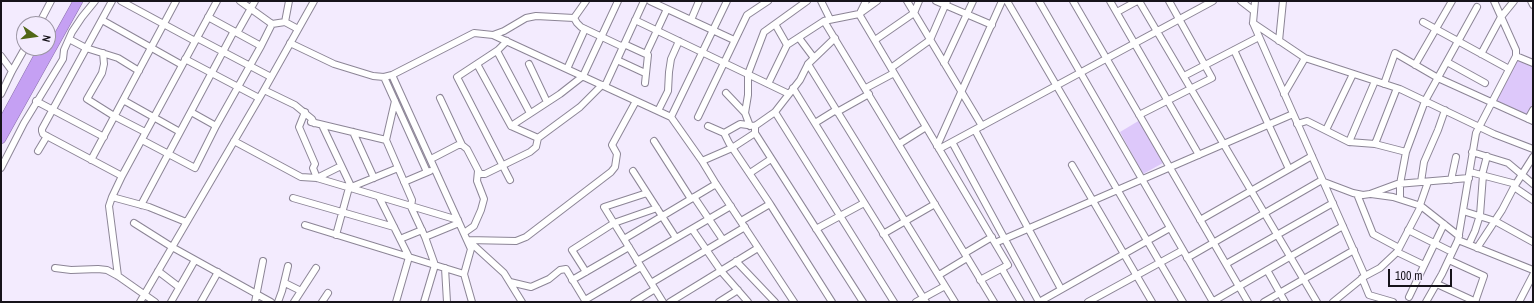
<!DOCTYPE html>
<html>
<head>
<meta charset="utf-8">
<style>
	body { margin:0 }
	#map { position:relative; width:1534px; height:303px; overflow:hidden; background:#f3ebfe; font-family:"Archivo Narrow",sans-serif }
	canvas { display:block }
	.frame { position:absolute; inset:0; border:2px solid #16131a; pointer-events:none }
	.north { position:absolute; left:16px; top:16px; width:40px; height:40px; box-sizing:border-box; background:#f3ebfe; border:1px solid #9b95a3; border-radius:50%; rotate:103deg; font-size:11px; font-weight:700; line-height:16px; text-align:center; color:#16131a }
	.north::after { content:''; display:block; margin:auto; width:14px; height:18px; background:#516716; clip-path:polygon(50% 0,100% 100%,50% 72%,0 100%) }
	.scale { position:absolute; left:1388px; top:269px; width:64px; height:18px; box-sizing:border-box; border:2px solid #16131a; border-top:0; padding-left:5px; font-size:12px; line-height:14px; white-space:nowrap; color:#16131a; -webkit-text-stroke:3px #f3ebfe; paint-order:stroke }
</style>
</head>
<body>
<div id="map">
<canvas width="1534" height="303"></canvas>
<div class="frame"></div>
<div class="north">N</div>
<div class="scale">100 m</div>
</div>
<script>
const g = document.querySelector('canvas').getContext('2d');
g.lineJoin = 'round';
function fill(path, color) { g.fillStyle = color; g.fill(path, 'evenodd'); }
const shape = rows => new Path2D(rows.map(r => 'M' + r).join(''));
function trace(path, color, width, dash) { g.strokeStyle = color; g.lineWidth = width; g.lineCap = dash ? 'butt' : 'round'; g.setLineDash(dash || []); g.stroke(path); }
fill(shape([
	[1517,57,1533,64,1533,107,1528,117,1494,101],
	[1140,120,1163,163,1143,174,1120,132]
]), '#ddc8fa');
const minor = shape([
	[112,1,42,129,42,131,43,134,122,176],
	[121,1,195,41],
	[240,1,272,24,285,22,298,29],
	[650,1,734,40],
	[821,1,830,19],
	[907,1,982,126],
	[936,1,992,25],
	[1007,1,1183,302],
	[1039,1,1213,302],
	[1073,1,1248,302],
	[1110,1,1199,155],
	[1139,1,1317,302],
	[1241,1,1254,11],
	[1255,1,1253,23,1365,276],
	[1531,1,1533,5],
	[1117,12,1137,1],
	[860,13,866,1],
	[859,14,1008,265,980,280],
	[208,17,261,46],
	[574,18,577,23,581,27,623,47],
	[574,18,586,1],
	[102,20,182,65],
	[635,20,789,94],
	[691,20,699,1],
	[824,21,994,302],
	[285,22,289,1],
	[1423,22,1509,69],
	[1253,23,1305,58,1400,89,1494,134,1533,149],
	[39,24,51,1],
	[775,24,787,45],
	[237,33,255,1],
	[493,35,504,31,526,18,536,16,574,18],
	[197,38,271,77],
	[799,38,814,58],
	[69,39,86,48,118,58,139,71],
	[875,40,914,13,919,1],
	[507,41,498,50,457,77,510,180],
	[1279,41,1283,1],
	[290,43,334,64,373,76,384,77,392,75,474,33,493,35,671,117,702,161,716,184,794,302],
	[624,44,648,55,645,83],
	[1234,50,1289,169],
	[497,51,530,113],
	[103,53,104,64,102,73,87,99,114,116,145,132],
	[646,54,667,9],
	[1481,54,1501,17,1514,1],
	[1,56,12,71],
	[1516,56,1533,63],
	[185,59,259,98],
	[617,60,645,73],
	[1447,62,1485,83],
	[944,63,973,1],
	[477,64,511,126,538,138],
	[529,64,547,102],
	[808,64,955,302],
	[1415,65,1452,1],
	[891,68,930,40,947,1],
	[567,69,585,29],
	[392,75,471,249,464,274,472,302],
	[1184,76,1259,37],
	[384,77,427,172],
	[768,84,787,45,824,21,859,14,877,1],
	[1384,84,1395,53,1438,78,1533,121],
	[605,86,644,1],
	[793,88,926,302],
	[866,88,894,73],
	[264,90,295,105,312,119,314,123],
	[726,93,745,113],
	[1,94,12,71,25,48],
	[1284,94,1305,58],
	[440,98,462,145],
	[123,100,180,132],
	[36,101,104,137],
	[395,101,386,140,412,200,411,207,425,237,435,265,424,302],
	[658,111,668,91,669,72,671,59,679,41],
	[191,112,216,126],
	[305,112,299,127,315,164,313,168,317,178],
	[775,112,894,302],
	[837,112,869,94],
	[1139,115,1212,78,1169,1],
	[671,117,727,1],
	[698,117,747,15,768,1],
	[1528,119,1533,110],
	[311,122,386,140],
	[815,123,836,110],
	[1297,124,1307,121,1349,142,1375,144,1406,152],
	[322,125,350,184,336,235],
	[511,126,560,94,583,76,618,1],
	[708,126,724,133,729,143,770,204,832,302],
	[750,126,745,113,748,95,748,74,764,32,807,1],
	[755,126,755,133,863,302],
	[975,130,1061,289],
	[1326,130,1353,74],
	[353,132,374,178],
	[724,133,740,124,755,126,775,112,800,80,808,64,835,38],
	[142,140,195,168,216,126,261,46,272,24],
	[234,141,301,177,317,178,458,220],
	[654,141,691,199],
	[952,142,1039,302],
	[1349,142,1375,81],
	[899,144,926,127],
	[1375,144,1397,88],
	[937,146,1002,1],
	[939,149,1213,1],
	[38,151,47,136],
	[1472,152,1508,163,1533,184],
	[431,159,458,145,462,145,467,149,480,174,485,174,530,152,536,147,538,138,580,107,602,85],
	[91,160,176,1],
	[702,161,732,148,755,133],
	[1072,165,1152,302],
	[1,168,24,123,63,59,64,50,72,32,82,17,95,1],
	[633,171,676,238],
	[1470,172,1516,184],
	[750,173,771,159],
	[1482,175,1487,156],
	[317,178,341,166],
	[1451,180,1456,157],
	[404,182,430,171],
	[1324,182,1353,193,1363,195,1370,194,1397,184,1469,178],
	[1421,182,1424,162,1438,130,1445,110],
	[1514,187,1533,200],
	[349,188,398,168],
	[647,193,604,207,663,302],
	[1357,194,1373,234,1399,248],
	[1371,194,1393,197,1421,206,1459,236],
	[112,197,149,207,186,222],
	[379,197,409,257,396,302],
	[694,197,723,240],
	[293,198,394,227],
	[1400,199,1400,184,1406,152,1425,101,1477,7],
	[141,205,234,31],
	[1420,205,1428,182],
	[1463,211,1495,221,1533,242],
	[1200,220,1312,156],
	[741,221,770,204],
	[134,223,172,247,271,302],
	[305,225,464,274],
	[692,229,721,271,748,302],
	[816,229,864,203],
	[1408,230,1452,252],
	[464,233,474,226,481,210,484,199,477,181,478,171],
	[883,234,935,204],
	[425,237,459,223],
	[400,239,422,230],
	[624,239,716,184],
	[467,240,516,241,526,237,611,172,615,167,617,154,612,145,636,101],
	[1458,240,1533,270],
	[470,242,504,273,522,302],
	[995,243,1293,114],
	[1469,244,1475,231,1480,215,1483,175],
	[1477,248,1502,210,1514,187,1533,157],
	[1397,252,1424,265],
	[965,253,992,237],
	[1187,258,1322,180],
	[1449,260,1484,276,1475,302],
	[637,261,731,206],
	[736,261,775,302],
	[1226,264,1333,203],
	[55,268,71,270,98,269,107,270,118,276,155,302],
	[445,268,447,302],
	[1002,269,1021,302],
	[1267,270,1285,302],
	[158,271,179,287],
	[586,272,572,250,614,223,657,208],
	[939,275,967,258],
	[118,276,109,206,112,197,122,176,217,1],
	[1362,278,1369,295,1393,302],
	[572,280,629,247],
	[510,282,531,287,549,279,560,270,566,269,586,302],
	[285,283,301,291],
	[651,283,745,227],
	[1437,284,1476,302],
	[1409,297,1444,224],
	[585,300,641,267],
	[140,302,264,90,314,1],
	[171,302,195,260],
	[201,302,218,272],
	[255,302,263,261],
	[278,302,282,291,288,266],
	[294,302,316,268],
	[322,302,328,293],
	[634,302,655,289],
	[670,302,758,248],
	[719,302,738,290],
	[916,302,945,286],
	[1039,302,1170,228],
	[1088,302,1183,250],
	[1212,302,1343,226],
	[1264,302,1354,250],
	[1333,302,1365,276,1380,268,1397,252,1421,206],
	[1426,302,1442,274,1458,240,1476,133,1516,56,1516,50,1494,1],
	[1519,302,1533,275]
]);
const highway = shape([
	[1,125,43,48],
	[1,139,78,1]
]);
trace(minor, '#8c8596', 8);
trace(highway, '#886fa7', 10);
trace(minor, '#fff', 6);
trace(highway, '#c5a0f3', 9);
</script>
</body>
</html>
